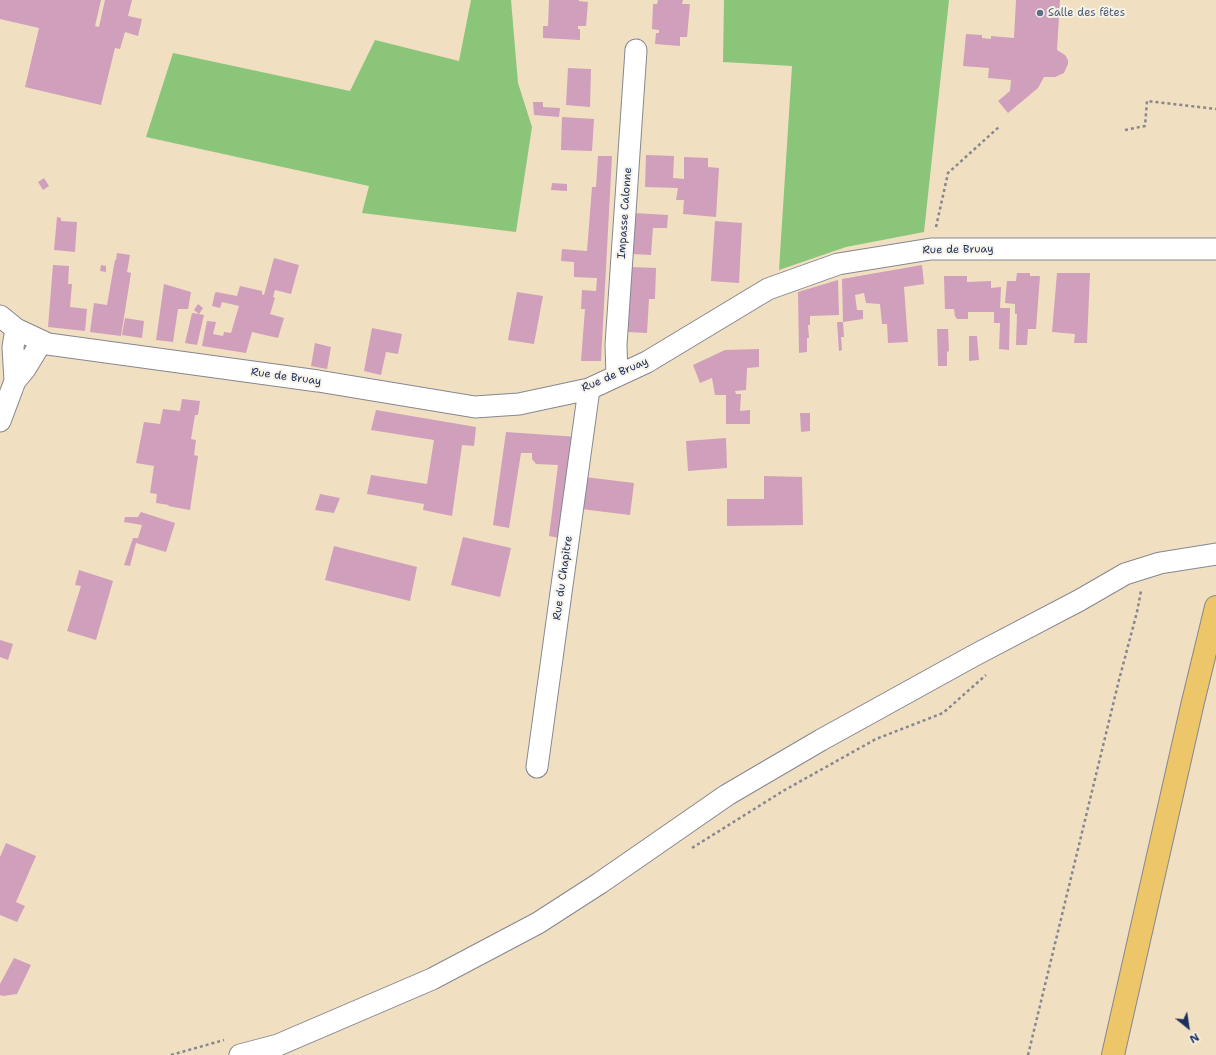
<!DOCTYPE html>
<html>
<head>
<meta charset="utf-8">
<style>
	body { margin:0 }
	#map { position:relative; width:1216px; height:1055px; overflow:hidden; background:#f1dfc2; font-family:"Shantell Sans",sans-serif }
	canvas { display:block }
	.north { position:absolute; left:1168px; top:1007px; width:40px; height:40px; -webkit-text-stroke:3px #f7f3e8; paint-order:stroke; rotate:150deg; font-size:11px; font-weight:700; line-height:16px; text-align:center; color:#1b2f5e }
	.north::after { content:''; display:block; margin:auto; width:14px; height:18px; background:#1b2f5e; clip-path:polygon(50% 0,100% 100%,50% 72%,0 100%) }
</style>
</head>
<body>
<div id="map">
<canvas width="1216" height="1055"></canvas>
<div class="north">N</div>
</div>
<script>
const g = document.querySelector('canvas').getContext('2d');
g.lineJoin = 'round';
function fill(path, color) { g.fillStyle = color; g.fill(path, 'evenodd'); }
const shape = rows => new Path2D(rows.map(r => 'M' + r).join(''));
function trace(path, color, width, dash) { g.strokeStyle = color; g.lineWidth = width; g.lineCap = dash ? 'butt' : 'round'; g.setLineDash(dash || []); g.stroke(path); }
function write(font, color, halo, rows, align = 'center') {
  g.font = font + ' "Shantell Sans",sans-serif'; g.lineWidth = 4; g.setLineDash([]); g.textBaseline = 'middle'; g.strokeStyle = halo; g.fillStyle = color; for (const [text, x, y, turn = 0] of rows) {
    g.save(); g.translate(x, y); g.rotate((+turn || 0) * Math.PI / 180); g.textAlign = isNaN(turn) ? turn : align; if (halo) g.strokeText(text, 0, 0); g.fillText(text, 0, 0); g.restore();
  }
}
fill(shape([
	[471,0,511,0,518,83,532,127,516,232,362,213,369,186,146,137,173,53,350,91,375,40,459,61],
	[724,0,949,0,924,232,846,247,779,270,792,66,723,62]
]), '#8bc57a');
fill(shape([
	[0,0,101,0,95,26,99,27,105,0,132,0,128,16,142,19,138,36,125,32,120,49,115,48,101,105,25,87,39,28,0,19],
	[549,0,579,0,579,1,588,2,586,26,578,26,578,29,580,29,580,40,543,38,543,26,548,26],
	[658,0,683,0,682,4,690,4,687,37,680,37,680,46,655,44,656,33,659,33,659,30,652,29,653,4,657,4],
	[1016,0,1060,0,1057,50,1065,55,1068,60,1068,64,1064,73,1055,77,1044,77,1038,88,1008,113,998,101,1010,91,1011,80,988,78,989,68,963,66,966,34,982,35,982,38,991,39,991,36,1014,38],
	[568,68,591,69,590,107,566,105],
	[533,102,543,102,543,107,560,108,559,117,534,115],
	[562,117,594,119,592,151,561,150],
	[646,155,674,156,673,178,684,179,684,157,708,158,708,167,719,168,716,217,683,214,684,200,676,200,678,188,645,187],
	[598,156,612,156,601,361,581,361,585,309,581,309,582,290,596,291,597,278,574,277,574,262,561,261,562,249,587,251,592,187,596,187],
	[44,178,49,186,43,190,38,182],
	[552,183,567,184,567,191,551,190],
	[634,213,668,215,667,228,653,228,651,255,632,254],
	[57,217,61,218,61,221,77,222,75,252,54,250],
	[715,221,742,223,739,283,711,281],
	[117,253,130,255,127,272,131,273,121,336,90,332,94,303,107,305,115,260,116,260],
	[274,258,299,265,291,294,275,290,273,297,275,298,270,314,284,318,278,338,252,332,246,353,202,346,207,321,216,322,213,334,223,336,224,332,231,333,239,306,222,302,220,308,212,306,215,293,216,292,237,296,240,286,262,291,262,294,264,295],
	[53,265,69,266,68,284,72,284,70,307,87,309,85,331,48,327],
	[101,265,106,266,106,272,100,271],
	[922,265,924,284,904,287,908,342,888,343,887,324,882,324,880,304,866,303,864,293,855,295,857,310,863,310,863,319,843,322,844,337,841,337,842,350,839,351,837,322,843,322,842,279],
	[631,267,656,268,655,299,649,299,647,333,628,332],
	[1017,273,1030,273,1030,276,1040,276,1036,329,1028,329,1027,345,1016,345,1017,314,1015,314,1015,304,1005,303,1007,281,1016,281],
	[1057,273,1090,273,1087,343,1074,343,1075,334,1052,332],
	[944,276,967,276,967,282,991,281,991,288,1001,287,1000,308,1010,308,1009,350,999,349,1000,323,994,323,994,312,968,312,968,319,957,319,955,316,954,309,945,309],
	[838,280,839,315,810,316,810,325,808,325,809,338,807,338,807,352,799,353,798,292],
	[164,284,191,292,188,309,178,309,173,342,156,340],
	[517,292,543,296,534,344,508,340],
	[198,304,203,308,199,314,204,315,197,345,185,343,192,313,199,314,194,310],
	[125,318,144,321,142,338,122,335],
	[372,328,402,334,398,354,386,352,381,375,364,371],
	[937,329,948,329,949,351,947,352,947,366,938,366],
	[969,336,977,336,979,360,969,361],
	[315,343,331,347,327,369,311,366],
	[759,349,759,367,747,368,746,390,735,391,736,394,741,394,740,411,750,410,750,424,726,424,726,395,715,395,712,378,700,383,693,365,725,350],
	[182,399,200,401,198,415,195,415,191,439,196,440,194,455,198,456,190,510,168,506,169,505,156,503,157,494,150,493,154,466,136,463,144,422,160,424,163,409,180,411],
	[376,410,476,427,474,446,462,445,452,516,423,510,424,504,367,494,371,475,427,484,434,440,371,430],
	[800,413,810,413,810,431,801,432],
	[506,432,579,437,565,539,549,536,558,465,536,464,532,459,532,453,521,453,509,528,493,525],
	[726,438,727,468,688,471,686,441],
	[764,476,802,477,803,525,727,526,727,499,764,499],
	[585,477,634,483,630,515,581,509],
	[320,494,340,498,334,513,315,510],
	[141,512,175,523,166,552,136,543,130,566,124,565,133,538,138,538,142,525,124,522,125,517,138,517],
	[463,537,511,548,500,597,451,585],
	[334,546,417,567,410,601,325,580],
	[79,570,113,581,96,640,67,631,81,586,75,585],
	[0,640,13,644,8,660,0,657],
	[6,843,36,856,16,902,25,906,17,922,0,915,0,857],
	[14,958,31,965,17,994,3,996,0,995,0,984]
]), '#cf9fbc');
const minor = shape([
	[0,316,16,329,48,344,318,381,475,407,519,404,589,389,647,362,768,289,838,264,931,249,1216,249],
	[617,376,616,345,636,50],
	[15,381,25,369,42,341],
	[0,421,15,381,13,347,16,329],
	[537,767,589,389],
	[240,1055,278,1045,432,979,538,923,600,883,727,795,821,740,975,655,1080,600,1125,574,1160,563,1216,554]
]);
const major = shape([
	[1113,1055,1192,706,1216,607]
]);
trace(minor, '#868790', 23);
trace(major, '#868790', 24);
trace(shape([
	[1125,130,1145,126,1147,101,1216,109],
	[936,227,948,173,1000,126],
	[692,848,783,791,876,739,943,713,986,675],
	[171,1055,224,1040],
	[1028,1055,1119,680,1137,612,1141,591]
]), '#868790', 2.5, [3, 3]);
trace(minor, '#fff', 21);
trace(major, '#ecc669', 22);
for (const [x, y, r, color] of [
	[1040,13,4,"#5c6f8a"]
]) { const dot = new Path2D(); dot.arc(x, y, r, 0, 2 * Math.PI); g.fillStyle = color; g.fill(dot); trace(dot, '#f7f3e8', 1.5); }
write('11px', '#4e5e75', '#f7f3e8', [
	["Salle des fêtes",1048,13]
], 'left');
write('11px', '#1b2f5e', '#f7f3e8', [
	["Impasse Calonne",625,213,-86],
	["Rue de Bruay",958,250,-1],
	["Rue de Bruay",615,375,-23],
	["Rue de Bruay",286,377,8],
	["Rue du Chapitre",563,578,-82]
]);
</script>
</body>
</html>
